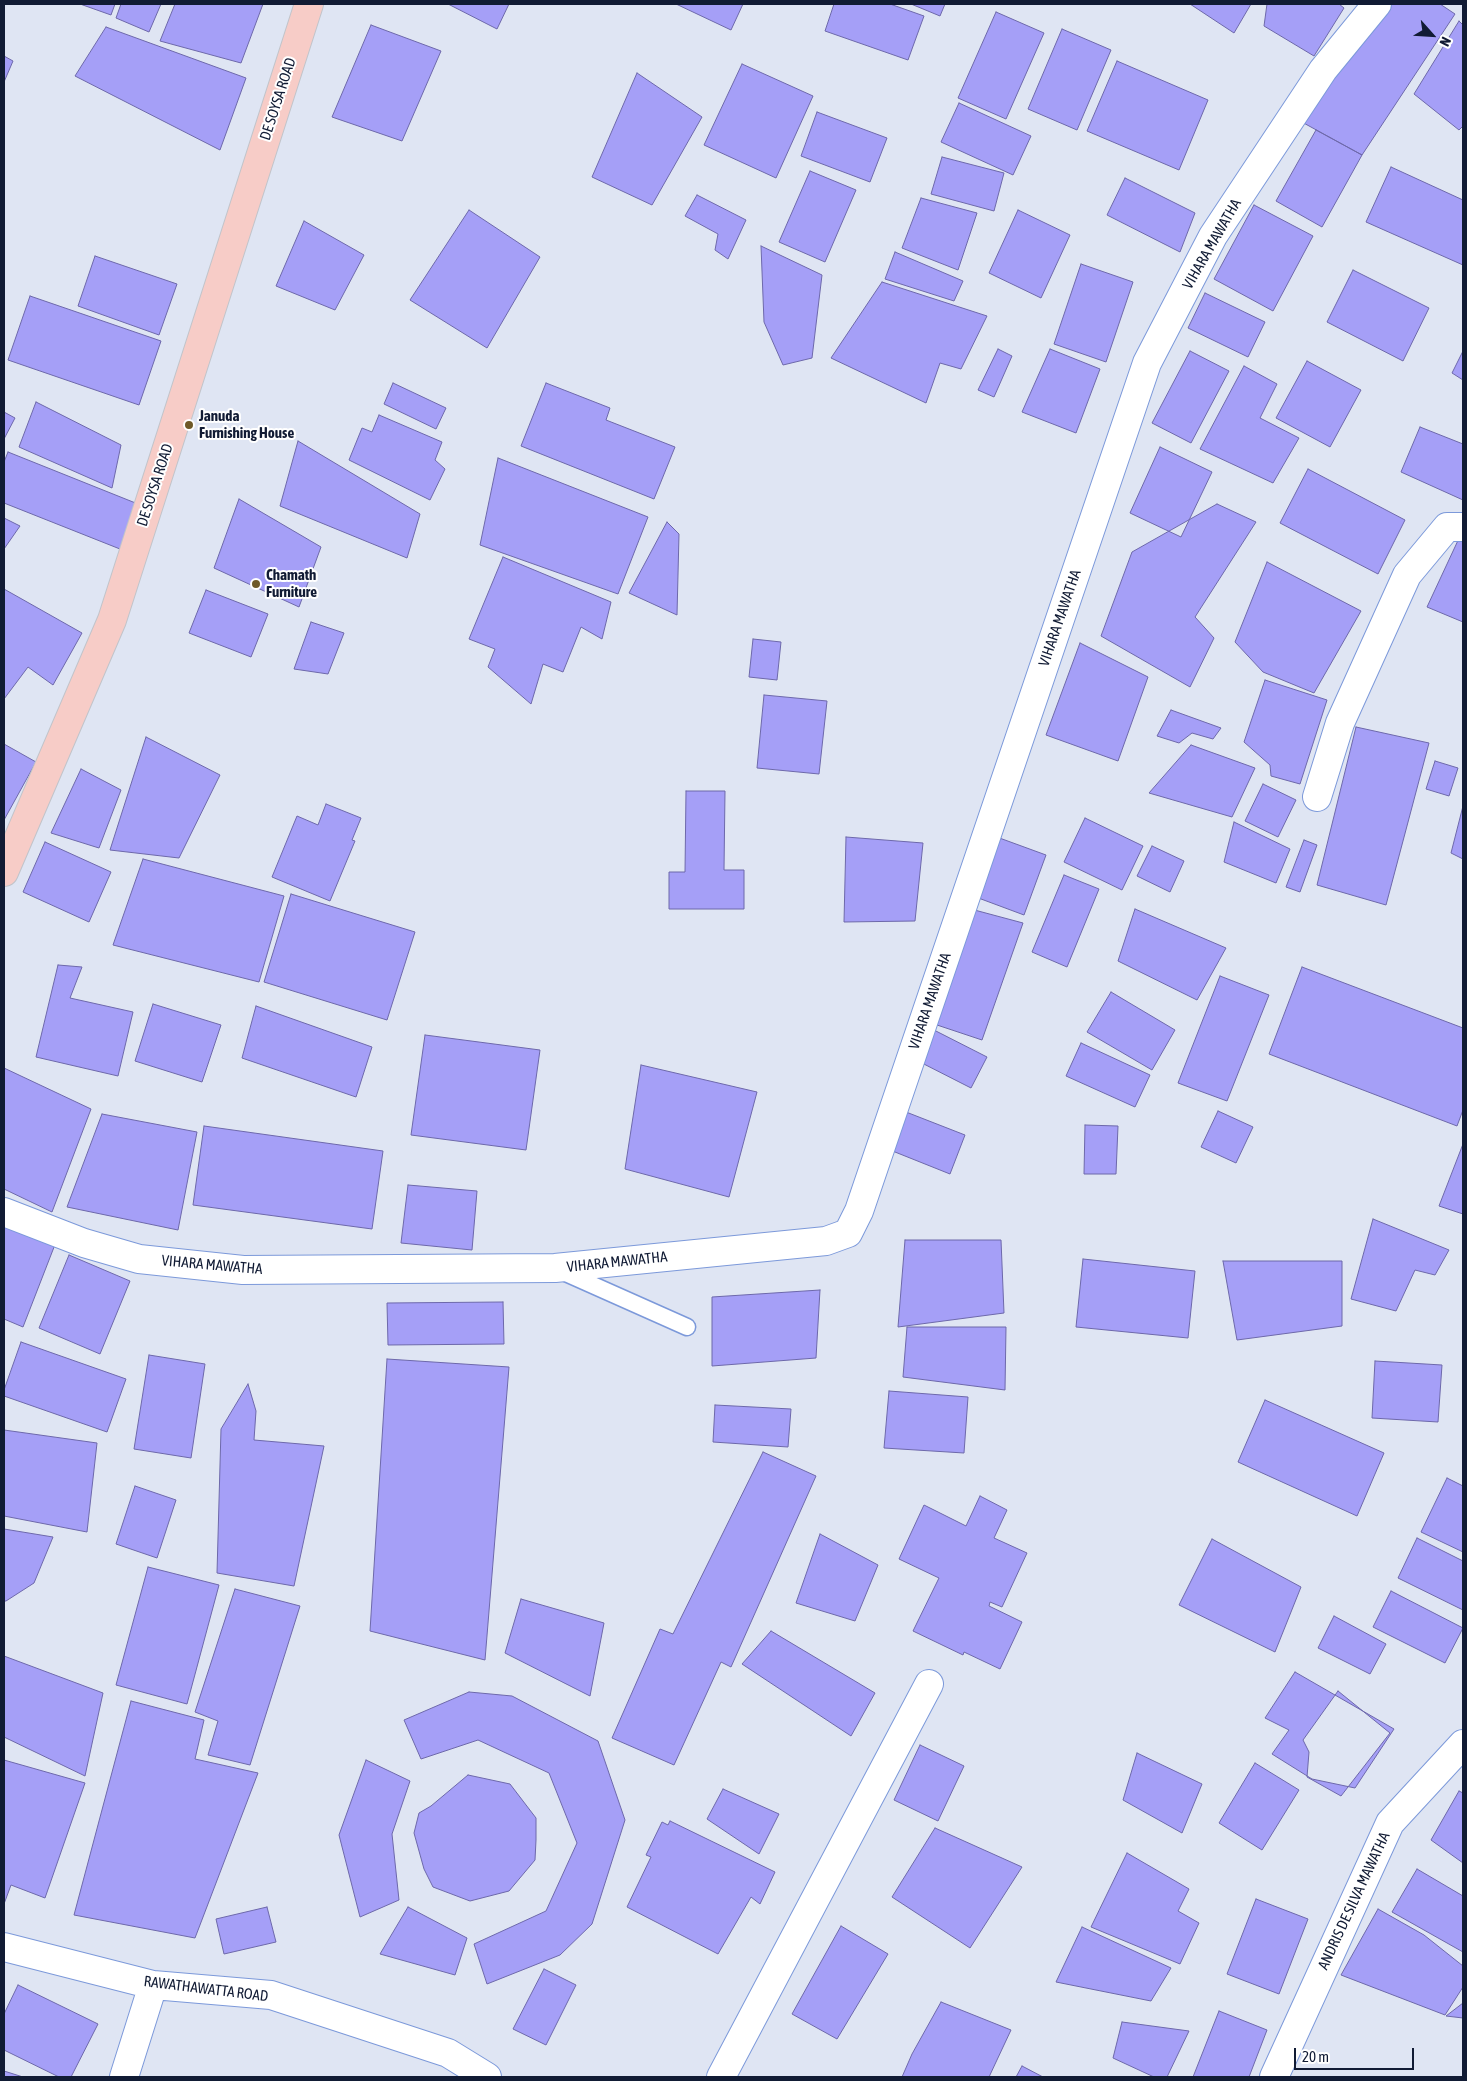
<!DOCTYPE html>
<html>
<head>
<meta charset="utf-8">
<style>
	body { margin:0 }
	#map { position:relative; width:1467px; height:2081px; overflow:hidden; background:#dfe5f3; font-family:"Asap Condensed",sans-serif }
	canvas { display:block }
	.frame { position:absolute; inset:0; border:5px solid #111b34; pointer-events:none }
	.north { position:absolute; left:1407px; top:10px; width:50px; height:50px; -webkit-text-stroke:4px #fff; paint-order:stroke; rotate:116deg; font-size:14px; font-weight:700; line-height:20px; text-align:center; color:#111b34 }
	.north::after { content:''; display:block; margin:auto; width:18px; height:22px; background:#111b34; clip-path:polygon(50% 0,100% 100%,50% 72%,0 100%) }
	.scale { position:absolute; left:1294px; top:2048px; width:120px; height:22px; box-sizing:border-box; border:2px solid #111b34; border-top:0; padding-left:6px; font-size:15px; line-height:18px; white-space:nowrap; color:#111b34; -webkit-text-stroke:4px #fff; paint-order:stroke }
</style>
</head>
<body>
<div id="map">
<canvas width="1467" height="2081"></canvas>
<div class="frame"></div>
<div class="north">N</div>
<div class="scale">20 m</div>
</div>
<script>
const g = document.querySelector('canvas').getContext('2d');
g.lineJoin = 'round';
function fill(path, color) { g.fillStyle = color; g.fill(path, 'evenodd'); }
const shape = rows => new Path2D(rows.map(r => 'M' + r).join(''));
function trace(path, color, width, dash) { g.strokeStyle = color; g.lineWidth = width; g.lineCap = dash ? 'butt' : 'round'; g.setLineDash(dash || []); g.stroke(path); }
function write(font, color, halo, rows, align = 'center') {
  g.font = font + ' "Asap Condensed",sans-serif'; g.lineWidth = 4; g.setLineDash([]); g.textBaseline = 'middle'; g.strokeStyle = halo; g.fillStyle = color; for (const [text, x, y, turn = 0] of rows) {
    g.save(); g.translate(x, y); g.rotate((+turn || 0) * Math.PI / 180); g.textAlign = isNaN(turn) ? turn : align; if (halo) g.strokeText(text, 0, 0); g.fillText(text, 0, 0); g.restore();
  }
}
const building = shape([
	[80,4,115,4,111,15,80,4],
	[121,4,161,4,149,32,116,18,121,4],
	[175,4,263,4,241,63,160,41,175,4],
	[448,4,509,4,497,29,448,4],
	[676,4,743,4,731,30,676,4],
	[834,4,890,4,924,16,908,60,825,31,834,4],
	[911,4,945,4,940,16,911,4],
	[1190,4,1251,4,1234,33,1190,4],
	[1267,4,1339,4,1344,8,1314,56,1264,26,1267,4],
	[1389,4,1440,4,1455,14,1362,155,1300,121,1389,4],
	[996,12,1044,33,1006,119,958,98,996,12],
	[1459,21,1463,25,1463,126,1459,130,1414,94,1459,21],
	[371,25,441,51,402,141,332,117,371,25],
	[106,27,246,78,220,150,75,76,106,27],
	[1062,29,1111,50,1077,130,1028,109,1062,29],
	[4,56,13,61,4,82,4,56],
	[1117,61,1208,100,1179,170,1087,131,1117,61],
	[742,64,813,96,776,178,704,145,742,64],
	[637,73,702,117,652,205,592,177,637,73],
	[959,103,1031,136,1013,175,941,142,959,103],
	[817,112,887,138,870,182,801,156,817,112],
	[1316,130,1362,155,1322,227,1276,201,1316,130],
	[942,157,1004,173,994,211,931,194,942,157],
	[1391,167,1463,200,1463,265,1366,222,1391,167],
	[810,171,856,190,825,262,779,242,810,171],
	[1125,178,1195,213,1180,252,1107,215,1125,178],
	[697,195,746,220,728,259,715,250,718,234,685,216,697,195],
	[921,198,977,213,958,270,902,248,921,198],
	[1254,205,1313,236,1273,311,1214,279,1254,205],
	[469,210,540,257,487,348,410,300,469,210],
	[1018,210,1070,235,1041,298,989,273,1018,210],
	[304,221,364,255,335,310,276,286,304,221],
	[761,246,822,275,812,358,783,365,764,322,761,246],
	[895,252,963,281,954,301,885,279,895,252],
	[95,256,177,284,159,335,78,306,95,256],
	[1081,264,1133,282,1106,362,1054,344,1081,264],
	[1353,270,1429,308,1403,361,1327,322,1353,270],
	[882,282,987,316,961,369,940,363,926,403,831,358,882,282],
	[1205,293,1265,322,1248,357,1188,328,1205,293],
	[30,296,161,341,139,405,8,360,30,296],
	[998,349,1012,356,994,397,978,390,998,349],
	[1050,349,1100,369,1076,433,1022,412,1050,349],
	[1190,351,1229,371,1191,443,1152,423,1190,351],
	[1463,351,1463,380,1452,373,1463,351],
	[1307,361,1361,390,1330,447,1276,418,1307,361],
	[1244,366,1277,384,1260,418,1299,438,1273,483,1200,449,1244,366],
	[393,383,446,408,436,429,384,404,393,383],
	[546,383,610,408,606,420,675,447,654,499,521,446,546,383],
	[36,402,121,445,112,488,19,447,36,402],
	[4,412,15,418,4,439,4,412],
	[379,415,442,442,435,460,445,469,430,500,349,460,362,428,372,432,379,415],
	[1420,427,1463,444,1463,500,1401,472,1420,427],
	[298,441,420,514,407,558,280,506,298,441],
	[1160,447,1212,472,1181,537,1130,513,1160,447],
	[8,452,138,504,120,549,4,503,4,462,8,452],
	[498,458,648,517,618,594,480,545,498,458],
	[1308,469,1405,520,1378,574,1280,523,1308,469],
	[239,499,321,547,299,607,214,568,239,499],
	[1217,504,1256,522,1195,617,1214,638,1190,687,1101,636,1132,552,1217,504],
	[4,518,20,526,4,549,4,518],
	[667,522,679,534,677,615,629,593,667,522],
	[1461,534,1463,535,1463,622,1427,607,1461,534],
	[503,557,611,602,602,639,581,627,563,672,543,664,531,704,488,667,495,649,469,639,503,557],
	[1267,562,1361,611,1314,693,1263,672,1235,642,1267,562],
	[4,589,82,633,53,685,28,667,4,699,4,589],
	[206,590,268,614,251,657,189,633,206,590],
	[311,622,344,633,328,674,294,669,311,622],
	[753,639,781,642,777,680,749,677,753,639],
	[1080,643,1148,677,1118,761,1046,735,1080,643],
	[1265,680,1327,700,1300,784,1271,776,1270,765,1244,742,1265,680],
	[764,695,827,701,819,774,757,768,764,695],
	[1171,710,1221,728,1213,739,1192,733,1179,743,1157,736,1171,710],
	[1356,727,1429,743,1386,905,1317,885,1356,727],
	[146,737,220,775,179,858,110,850,146,737],
	[4,744,36,762,4,820,4,744],
	[1191,745,1255,768,1232,817,1149,793,1191,745],
	[1435,761,1458,768,1449,796,1426,789,1435,761],
	[81,769,121,790,99,848,51,833,81,769],
	[1263,784,1296,800,1278,837,1245,821,1263,784],
	[686,791,725,791,724,870,744,870,744,909,669,909,669,872,685,872,686,791],
	[326,804,361,818,352,840,355,841,330,901,272,877,297,816,318,825,326,804],
	[1463,806,1463,859,1451,853,1463,806],
	[1085,818,1143,846,1122,890,1064,862,1085,818],
	[1234,822,1290,849,1276,883,1224,862,1234,822],
	[994,836,1046,855,1024,915,973,896,994,836],
	[846,837,923,843,915,921,844,922,846,837],
	[1304,840,1317,845,1300,892,1286,887,1304,840],
	[45,842,111,872,89,922,23,892,45,842],
	[1152,846,1184,861,1170,892,1137,876,1152,846],
	[143,859,284,896,259,982,113,945,143,859],
	[1064,875,1099,889,1067,967,1032,952,1064,875],
	[291,894,415,932,387,1020,264,982,291,894],
	[967,908,1023,923,982,1040,931,1023,967,908],
	[1135,909,1226,948,1197,1000,1118,961,1135,909],
	[58,965,82,967,70,998,133,1012,118,1076,36,1057,58,965],
	[1302,967,1463,1028,1463,1110,1457,1126,1269,1054,1302,967],
	[1220,976,1269,995,1227,1101,1178,1083,1220,976],
	[1111,992,1175,1030,1152,1070,1087,1032,1111,992],
	[153,1004,221,1025,202,1082,135,1061,153,1004],
	[256,1006,372,1047,356,1097,242,1058,256,1006],
	[930,1028,987,1057,971,1088,914,1059,930,1028],
	[425,1035,540,1050,526,1150,411,1135,425,1035],
	[1081,1043,1150,1075,1135,1107,1066,1076,1081,1043],
	[641,1065,757,1092,729,1197,625,1169,641,1065],
	[4,1068,91,1109,52,1212,4,1189,4,1068],
	[1218,1111,1253,1127,1236,1163,1201,1147,1218,1111],
	[906,1112,965,1135,950,1174,890,1150,906,1112],
	[102,1114,197,1132,178,1230,67,1207,102,1114],
	[1085,1125,1118,1126,1116,1174,1084,1174,1085,1125],
	[204,1126,383,1151,372,1229,193,1205,204,1126],
	[1463,1144,1463,1214,1439,1206,1463,1144],
	[408,1185,477,1191,472,1250,401,1243,408,1185],
	[1373,1219,1449,1250,1435,1275,1415,1270,1396,1311,1351,1299,1373,1219],
	[4,1227,56,1242,23,1327,4,1319,4,1227],
	[905,1240,1001,1240,1004,1313,898,1327,905,1240],
	[69,1255,130,1281,100,1354,39,1328,69,1255],
	[1083,1259,1195,1271,1188,1338,1076,1327,1083,1259],
	[1223,1261,1342,1261,1342,1326,1237,1340,1223,1261],
	[820,1290,816,1358,712,1366,712,1297,820,1290],
	[503,1302,504,1344,388,1345,387,1303,503,1302],
	[907,1327,1006,1327,1005,1390,903,1377,907,1327],
	[21,1342,126,1379,107,1432,4,1396,4,1390,21,1342],
	[149,1355,205,1364,191,1458,134,1449,149,1355],
	[387,1359,509,1367,485,1660,370,1631,387,1359],
	[1375,1361,1442,1365,1438,1422,1372,1418,1375,1361],
	[248,1384,256,1411,254,1440,324,1446,294,1586,217,1573,221,1429,248,1384],
	[889,1391,968,1397,964,1453,884,1448,889,1391],
	[1265,1400,1384,1453,1357,1516,1238,1462,1265,1400],
	[715,1405,791,1409,788,1447,713,1442,715,1405],
	[4,1430,97,1443,87,1532,4,1516,4,1430],
	[763,1452,816,1476,731,1667,721,1662,674,1765,612,1738,660,1629,673,1634,763,1452],
	[1447,1478,1463,1486,1463,1552,1421,1532,1447,1478],
	[135,1486,176,1500,157,1558,116,1544,135,1486],
	[980,1496,1007,1510,994,1538,1027,1553,1002,1607,990,1602,989,1606,1022,1622,1000,1669,964,1652,963,1655,913,1631,939,1578,899,1559,924,1505,966,1526,980,1496],
	[4,1529,53,1537,34,1583,6,1601,4,1601,4,1529],
	[820,1534,878,1565,855,1621,796,1603,820,1534],
	[1417,1538,1463,1561,1463,1610,1398,1578,1417,1538],
	[1212,1539,1301,1587,1275,1652,1179,1605,1212,1539],
	[148,1567,219,1585,187,1704,116,1685,148,1567],
	[235,1589,300,1606,250,1765,208,1755,218,1721,195,1712,235,1589],
	[1391,1591,1463,1628,1445,1663,1373,1627,1391,1591],
	[521,1599,604,1623,590,1696,505,1653,521,1599],
	[1334,1616,1386,1644,1370,1674,1318,1648,1334,1616],
	[771,1631,875,1693,851,1736,742,1664,771,1631],
	[4,1656,103,1693,85,1776,4,1737,4,1656],
	[1295,1672,1394,1729,1355,1788,1312,1779,1272,1754,1289,1730,1265,1718,1295,1672],
	[1338,1691,1390,1733,1341,1796,1307,1777,1309,1752,1303,1740,1338,1691],
	[469,1692,512,1696,598,1741,625,1820,592,1924,560,1955,487,1984,474,1944,546,1911,577,1843,549,1773,478,1740,421,1759,404,1720,469,1692],
	[131,1701,204,1720,195,1759,258,1773,195,1938,74,1915,131,1701],
	[920,1745,964,1766,938,1821,894,1800,920,1745],
	[1137,1753,1202,1784,1182,1833,1123,1800,1137,1753],
	[4,1760,85,1783,45,1898,11,1885,4,1904,4,1760],
	[366,1760,410,1781,392,1834,399,1900,360,1917,339,1835,366,1760],
	[1255,1763,1299,1790,1262,1850,1219,1823,1255,1763],
	[468,1775,510,1784,536,1818,536,1840,535,1860,509,1891,470,1901,433,1887,424,1869,414,1833,419,1813,431,1806,468,1775],
	[723,1789,779,1814,759,1854,707,1819,723,1789],
	[1459,1791,1463,1793,1463,1863,1431,1840,1459,1791],
	[670,1821,775,1872,760,1904,751,1897,718,1954,627,1907,651,1857,646,1855,662,1822,668,1825,670,1821],
	[935,1828,1022,1867,970,1948,892,1897,935,1828],
	[1127,1853,1189,1889,1178,1911,1199,1923,1180,1964,1091,1927,1127,1853],
	[1417,1869,1463,1896,1463,1952,1392,1912,1417,1869],
	[1256,1899,1308,1919,1279,1994,1227,1974,1256,1899],
	[267,1907,276,1942,224,1954,216,1919,267,1907],
	[408,1907,467,1938,455,1975,380,1954,408,1907],
	[1378,1909,1424,1935,1463,1966,1463,1987,1445,2015,1341,1975,1378,1909],
	[841,1926,888,1954,837,2039,792,2014,841,1926],
	[1082,1927,1171,1968,1151,2001,1056,1982,1082,1927],
	[544,1969,576,1985,546,2045,513,2029,544,1969],
	[18,1985,98,2024,71,2077,59,2077,4,2050,4,2014,18,1985],
	[941,2002,1011,2030,989,2077,902,2077,912,2054,941,2002],
	[1463,2003,1463,2018,1446,2016,1463,2003],
	[1219,2011,1267,2030,1249,2077,1193,2077,1219,2011],
	[1122,2022,1189,2031,1167,2077,1154,2077,1113,2058,1122,2022],
	[1022,2066,1043,2077,1016,2077,1022,2066],
	[4,2071,23,2077,4,2077,4,2071]
]);
fill(building, '#a59ff7');
trace(building, '#6d68aa', 1);
const lane = shape([
	[559,1270,687,1327]
]);
const street = shape([
	[1317,797,1340,723,1407,575,1447,527,1463,527],
	[4,1212,84,1243,139,1259,243,1270,555,1268,826,1241,848,1233,859,1211,1147,363,1213,236,1323,70,1377,4],
	[4,1947,153,1985,271,1995,448,2053,487,2077],
	[124,2077,153,1985],
	[721,2077,929,1684],
	[1274,2077,1390,1823,1463,1744]
]);
const primary = shape([
	[4,872,112,620,309,4]
]);
trace(lane, '#7c99da', 19);
trace(street, '#7c99da', 30);
trace(primary, '#c1c4ca', 30);
trace(lane, '#fff', 16);
trace(street, '#fff', 28);
trace(primary, '#f7ccc7', 28);
for (const [x, y, r, color] of [
	[189,425,5,"#6e5928"],
	[256,584,5,"#6e5928"]
]) { const dot = new Path2D(); dot.arc(x, y, r, 0, 2 * Math.PI); g.fillStyle = color; g.fill(dot); trace(dot, '#fff', 2); }
write('15px', '#111b34', '#fff', [
	["DE SOYSA ROAD",278,99,-72],
	["VIHARA MAWATHA",1212,244,-60],
	["DE SOYSA ROAD",155,485,-72],
	["VIHARA MAWATHA",1060,618,-71],
	["VIHARA MAWATHA",930,1001,-71],
	["VIHARA MAWATHA",617,1262,-6],
	["VIHARA MAWATHA",212,1265,5],
	["ANDRIS DE SILVA MAWATHA",1354,1901,-65],
	["RAWATHAWATTA ROAD",206,1989,7]
]);
write('bold 15px', '#111b34', '#fff', [
	["Januda",199,416],
	["Furnishing House",199,433],
	["Chamath",266,575],
	["Furniture",266,592]
], 'left');
</script>
</body>
</html>
